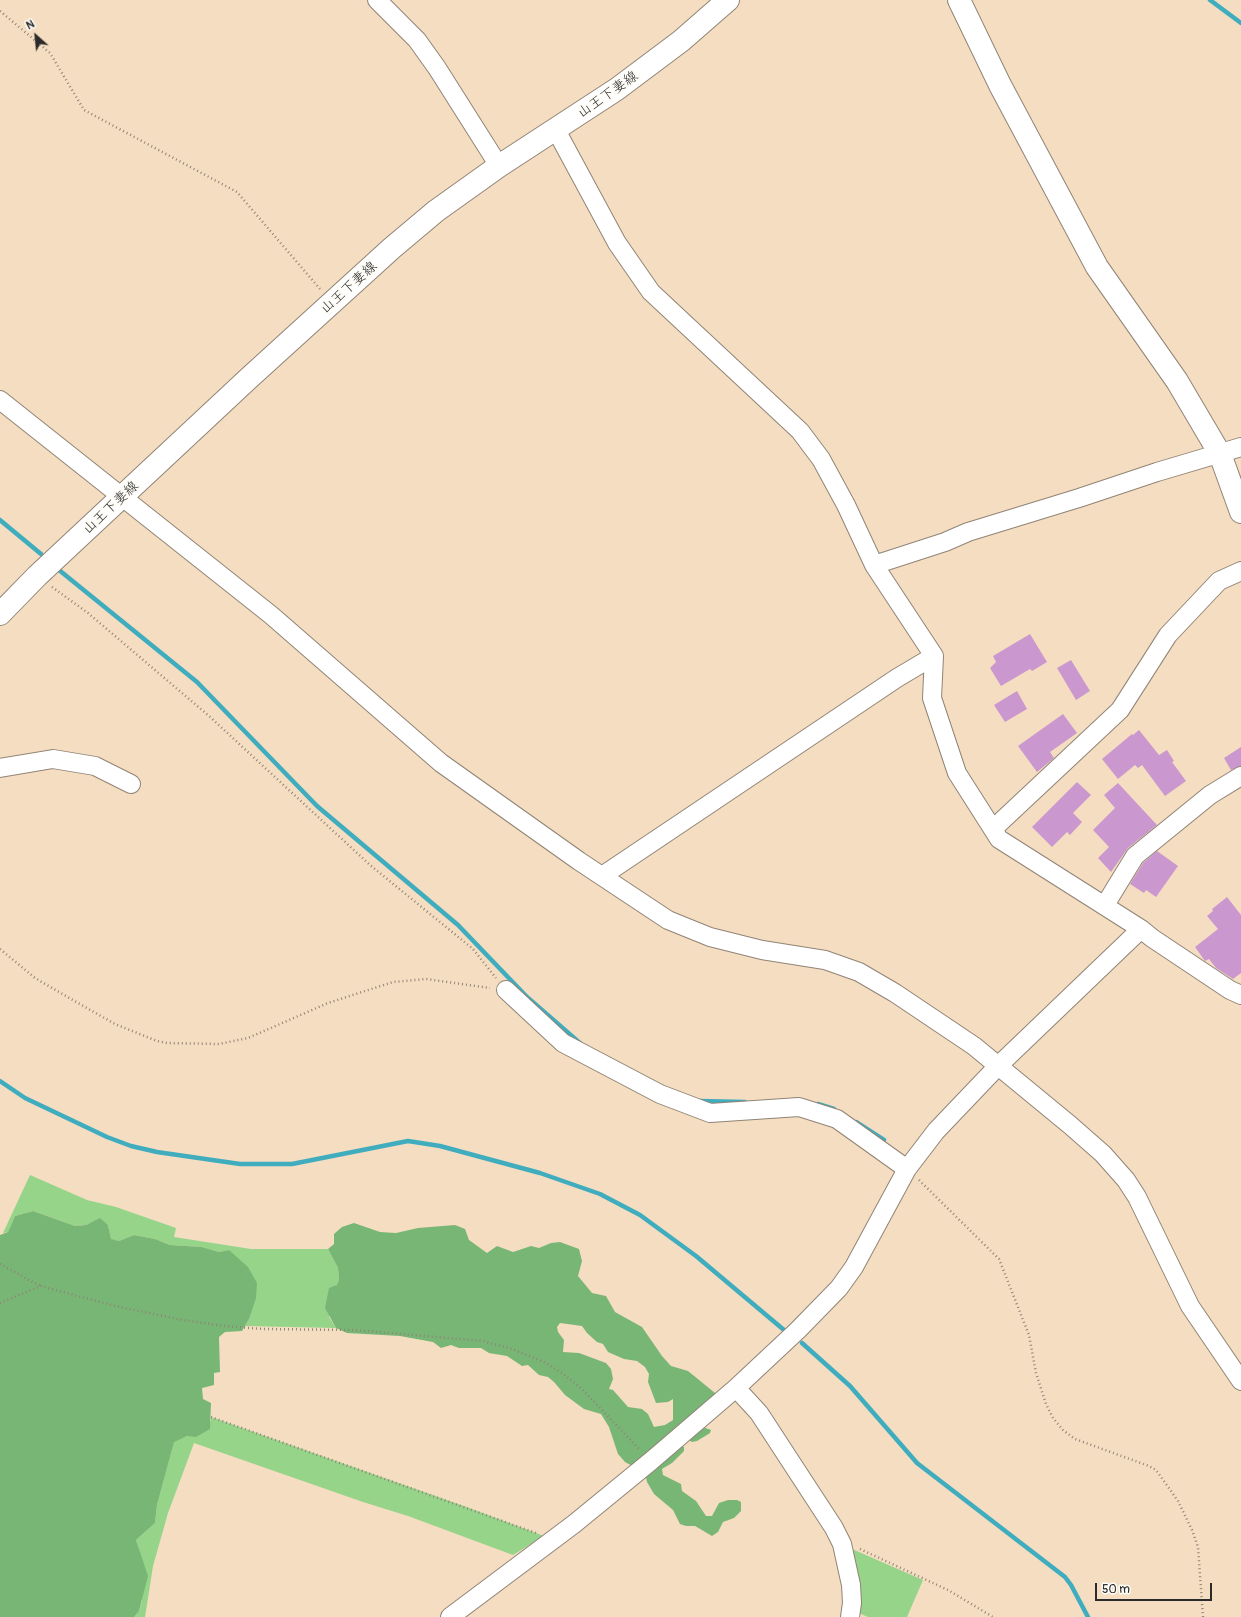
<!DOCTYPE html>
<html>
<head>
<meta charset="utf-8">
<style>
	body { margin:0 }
	#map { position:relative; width:1241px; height:1617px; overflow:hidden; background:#f5ddc1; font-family:Pangolin,sans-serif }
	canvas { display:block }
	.north { position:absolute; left:16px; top:16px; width:40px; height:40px; -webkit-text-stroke:3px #fdfcf7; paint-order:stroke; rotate:333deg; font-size:11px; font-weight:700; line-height:16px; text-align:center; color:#2b2b2b }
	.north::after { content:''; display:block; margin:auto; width:14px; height:18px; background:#2b2b2b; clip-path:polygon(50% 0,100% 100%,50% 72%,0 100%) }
	.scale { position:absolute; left:1095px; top:1583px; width:117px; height:18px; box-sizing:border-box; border:2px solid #2b2b2b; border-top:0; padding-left:5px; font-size:12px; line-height:14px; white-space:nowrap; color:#2b2b2b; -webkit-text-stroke:3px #fdfcf7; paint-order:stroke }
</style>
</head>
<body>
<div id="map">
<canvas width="1241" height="1617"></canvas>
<div class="north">N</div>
<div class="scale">50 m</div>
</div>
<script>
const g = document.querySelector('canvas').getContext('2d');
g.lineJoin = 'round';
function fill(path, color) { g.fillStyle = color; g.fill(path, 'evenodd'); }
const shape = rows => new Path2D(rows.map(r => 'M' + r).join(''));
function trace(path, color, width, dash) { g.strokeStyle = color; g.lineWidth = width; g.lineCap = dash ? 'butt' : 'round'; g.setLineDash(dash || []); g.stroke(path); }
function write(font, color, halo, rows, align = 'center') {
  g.font = font + ' Pangolin,"Klee One",sans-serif'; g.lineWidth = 4; g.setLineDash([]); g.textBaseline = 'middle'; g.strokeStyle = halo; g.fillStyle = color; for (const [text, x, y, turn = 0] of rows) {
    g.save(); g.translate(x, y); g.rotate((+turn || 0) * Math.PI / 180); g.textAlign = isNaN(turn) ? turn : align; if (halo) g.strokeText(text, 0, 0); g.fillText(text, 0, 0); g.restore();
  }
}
fill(shape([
	[30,1175,87,1200,116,1207,176,1228,174,1237,251,1249,328,1249,338,1268,339,1280,329,1317,336,1328,245,1326,249,1319,229,1250,219,1252,202,1247,170,1245,155,1239,134,1235,119,1241,111,1240,108,1225,100,1219,86,1225,75,1226,33,1211,15,1216,8,1232,3,1233],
	[211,1417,464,1506,544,1536,513,1555,408,1516,363,1502,194,1443,168,1513,153,1566,145,1617,134,1617,139,1611,142,1601,140,1553,136,1540,155,1523,157,1505,174,1441,187,1436,211,1421],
	[852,1549,923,1580,907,1617,868,1617,856,1612]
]), '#95d489');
fill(shape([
	[33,1211,75,1226,86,1225,100,1218,108,1225,111,1239,119,1241,134,1235,155,1239,170,1245,202,1247,219,1252,229,1250,248,1267,257,1283,256,1298,249,1319,242,1331,225,1332,219,1337,220,1372,214,1373,214,1385,202,1388,203,1399,211,1403,210,1429,196,1437,187,1436,174,1442,157,1505,155,1523,136,1540,148,1576,139,1611,134,1617,0,1617,0,1235,8,1232,15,1216],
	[354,1223,380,1232,396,1233,418,1228,455,1225,465,1229,469,1240,487,1253,497,1246,513,1252,531,1246,539,1248,551,1243,560,1242,579,1249,582,1261,578,1276,592,1293,606,1296,615,1312,642,1327,662,1356,671,1366,688,1371,715,1393,716,1403,700,1426,711,1430,710,1433,697,1441,692,1442,686,1438,678,1443,684,1447,684,1451,672,1463,662,1469,663,1475,681,1484,682,1491,696,1501,706,1516,712,1516,719,1503,728,1500,737,1500,741,1502,741,1511,734,1518,723,1522,718,1532,712,1536,695,1526,686,1526,680,1524,673,1510,654,1494,647,1482,645,1473,625,1462,618,1454,609,1427,601,1414,584,1409,565,1395,554,1382,548,1377,539,1375,528,1365,522,1366,507,1356,489,1353,481,1348,459,1348,451,1345,441,1348,433,1342,400,1336,347,1333,336,1328,325,1308,329,1288,337,1285,339,1280,338,1268,328,1249,334,1244,334,1234,342,1227],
	[560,1323,582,1326,587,1333,597,1342,603,1344,608,1352,624,1359,637,1361,645,1367,649,1374,648,1382,656,1403,668,1402,673,1399,673,1420,665,1425,654,1427,648,1414,642,1409,628,1407,613,1390,609,1389,613,1379,611,1369,606,1363,579,1353,563,1352,564,1340,558,1332,557,1327]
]), '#78b675');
trace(shape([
	[1210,0,1241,23],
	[0,520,41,554],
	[59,570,197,682,317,806,458,925,527,997,581,1044],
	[0,1081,25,1098,107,1137,131,1146,157,1152,240,1164,292,1164,408,1141,440,1146,540,1173,600,1194,640,1215,696,1256,784,1330],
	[699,1101,745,1102],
	[818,1104,834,1109],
	[856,1122,884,1140],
	[802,1343,850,1386,917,1463,1065,1577,1071,1585,1088,1617]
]), '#40adbe', 4.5);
fill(shape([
	[1030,634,1047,662,1032,671,1030,669,1001,686,990,668,996,662,993,656],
	[1071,660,1090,691,1076,700,1057,668],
	[1017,691,1027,709,1005,722,994,705],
	[1063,714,1077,733,1050,752,1054,758,1037,772,1018,746],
	[1139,730,1159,755,1167,750,1174,761,1172,762,1186,781,1165,796,1142,765,1138,768,1135,765,1118,779,1102,759,1132,734,1133,735],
	[1241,747,1241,766,1231,770,1224,758],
	[1077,782,1091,795,1073,813,1082,822,1070,835,1067,832,1052,847,1032,827],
	[1118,783,1157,825,1128,848,1111,872,1098,858,1109,847,1093,830,1115,808,1104,795],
	[1157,851,1178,866,1156,897,1146,890,1144,893,1130,884,1143,863],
	[1227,897,1241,915,1241,973,1233,979,1216,968,1209,959,1205,961,1195,947,1218,929,1207,916,1213,911,1212,909]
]), '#ca98ce');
const street = shape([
	[377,0,417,40,437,68,499,166],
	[556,130,617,243,651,292,800,431,821,459,846,505,874,565,934,656,932,698,957,773,999,839,1141,929,1152,938,1230,990,1241,995],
	[0,400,271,615,441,763,579,861,668,920,710,937,762,950,825,960,859,972,895,993,974,1046,1070,1125,1103,1154,1126,1180,1137,1197,1190,1306,1241,1381],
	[874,565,945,542,968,532,1079,498,1157,472,1241,447],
	[0,768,53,759,95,766,131,784],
	[993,829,1120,710,1168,635,1219,581,1241,571],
	[602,876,897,678,934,656],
	[1105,905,1135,856,1210,795,1241,776],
	[506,990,563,1043,660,1094,710,1113,799,1107,837,1119,907,1169],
	[736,1388,759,1413,834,1528,842,1544,851,1585,852,1603,850,1617],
	[450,1617,574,1524,651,1461,736,1388,798,1330,839,1288,854,1267,907,1169,936,1131,998,1066,1141,929]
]);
const secondary = shape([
	[959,0,1000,85,1097,267,1177,381,1220,454,1241,512],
	[0,614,37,576,249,378,392,248,436,211,499,166,617,89,681,41,728,0]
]);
trace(street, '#908476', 20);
trace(secondary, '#908476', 24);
trace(shape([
	[0,11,50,53,84,110,237,192,320,289],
	[52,587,88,613,209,716,370,865,473,949,496,978],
	[0,949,35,978,71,999,115,1024,157,1041,167,1043,219,1044,248,1038,328,1003,393,982,426,979,490,988],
	[919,1180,999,1259,1029,1335,1036,1373,1046,1404,1053,1418,1063,1430,1075,1439,1149,1466,1156,1470,1178,1501,1192,1530,1198,1547,1203,1617],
	[0,1264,40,1286],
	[0,1303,41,1286,115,1306,183,1320,224,1326,263,1329,355,1330,483,1341,512,1349,544,1362,562,1373,582,1389,640,1450],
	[211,1417,536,1533],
	[860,1549,948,1590,993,1617]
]), '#908476', 2.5, [1, 3]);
trace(street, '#fff', 18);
trace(secondary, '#fff', 22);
write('14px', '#2b2b2b', '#fdfcf7', [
	["山王下妻線",608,95,-35],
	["山王下妻線",349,288,-42],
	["山王下妻線",111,508,-43]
]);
</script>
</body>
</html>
